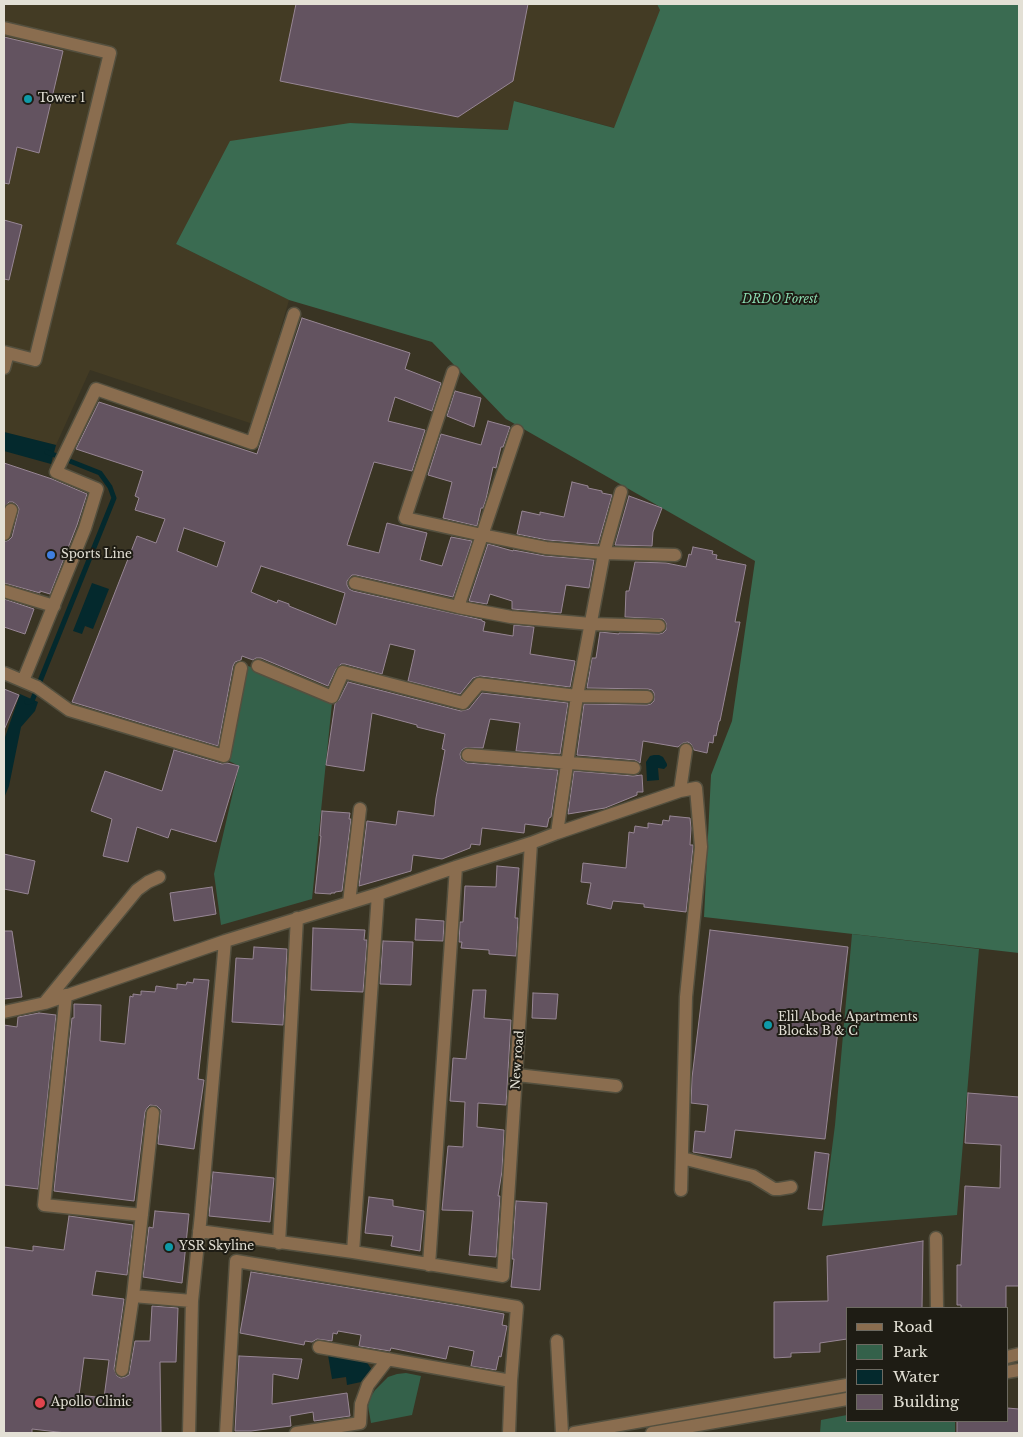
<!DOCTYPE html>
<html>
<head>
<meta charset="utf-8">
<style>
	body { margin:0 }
	#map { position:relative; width:1023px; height:1437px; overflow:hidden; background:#393423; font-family:"Libre Baskerville",serif }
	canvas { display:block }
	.frame { position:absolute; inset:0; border:5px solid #e3e0d5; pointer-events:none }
	.legend { position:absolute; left:846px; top:1307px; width:162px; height:115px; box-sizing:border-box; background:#1e1c14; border:1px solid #6d6a61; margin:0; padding:6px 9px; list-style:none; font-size:15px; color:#e3e0d5 }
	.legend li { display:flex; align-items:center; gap:10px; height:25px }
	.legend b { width:25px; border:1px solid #6d6a61 }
</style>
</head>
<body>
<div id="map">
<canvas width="1023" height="1437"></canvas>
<div class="frame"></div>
<ul class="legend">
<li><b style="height:6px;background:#8a6d4f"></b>Road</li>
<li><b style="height:14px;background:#34614a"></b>Park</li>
<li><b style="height:14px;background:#04292d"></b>Water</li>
<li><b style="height:14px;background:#635360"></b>Building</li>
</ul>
</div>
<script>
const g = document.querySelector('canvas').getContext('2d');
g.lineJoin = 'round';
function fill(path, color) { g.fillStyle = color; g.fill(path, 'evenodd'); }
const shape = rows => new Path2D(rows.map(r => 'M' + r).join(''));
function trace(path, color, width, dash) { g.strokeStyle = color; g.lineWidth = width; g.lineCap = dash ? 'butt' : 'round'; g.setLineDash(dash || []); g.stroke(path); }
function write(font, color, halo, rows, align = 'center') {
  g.font = font + ' "Libre Baskerville",serif'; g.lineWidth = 4; g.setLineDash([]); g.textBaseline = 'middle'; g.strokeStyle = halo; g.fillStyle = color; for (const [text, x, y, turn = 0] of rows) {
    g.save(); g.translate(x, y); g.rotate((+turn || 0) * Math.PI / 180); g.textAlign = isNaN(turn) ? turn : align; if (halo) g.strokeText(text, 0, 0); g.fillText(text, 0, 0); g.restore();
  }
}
fill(shape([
	[4,4,657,4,661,10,615,128,515,101,508,130,350,123,176,244,289,300,253,424,90,370,56,445,4,432]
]), '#433b24');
fill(shape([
	[246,665,332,703,312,899,221,925,214,874,239,766,227,760],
	[852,934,979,949,957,1215,822,1226,835,1125],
	[406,1373,421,1376,412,1415,371,1423,368,1406,370,1398,375,1390,388,1377,397,1374],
	[847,1415,847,1421,955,1421,955,1433,820,1433,821,1420]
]), '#34614a');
fill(shape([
	[657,4,1019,4,1019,953,704,917,711,775,732,721,755,561,506,419,432,342,289,300,176,244,230,141,350,123,508,130,514,101,614,128,660,10]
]), '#3a6b51');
fill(shape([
	[4,432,56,445,51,464,4,451],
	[92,583,109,589,93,629,85,626,82,634,73,631],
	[20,694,38,702,35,711,21,727,9,786,4,798,4,740],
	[654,755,659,755,663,757,667,764,667,766,664,769,658,768,659,780,647,781,646,762,650,756],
	[328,1355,366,1361,372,1370,367,1374,361,1382,347,1385,346,1377,332,1379]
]), '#04292d');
trace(shape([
	[27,702,32,701,114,498,110,487,100,473,47,452]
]), '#04292d', 5);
const building = shape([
	[296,4,528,4,513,81,458,117,280,81,296,4],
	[4,37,63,51,39,153,17,147,9,184,4,183,4,37],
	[4,220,22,225,9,280,4,279,4,220],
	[302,318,410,353,405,369,441,383,432,411,395,397,388,421,425,430,412,471,374,462,347,545,379,553,387,523,427,533,420,560,442,566,451,537,472,541,453,597,356,575,352,575,347,581,347,585,349,589,353,591,482,620,482,621,485,622,483,631,513,636,514,625,534,627,530,654,575,661,570,687,480,676,473,678,460,694,408,681,415,650,390,644,382,674,345,664,341,664,336,669,328,686,261,658,256,658,253,660,242,656,241,660,235,662,233,666,218,746,72,702,137,536,156,543,165,519,135,510,139,498,135,496,143,471,76,449,99,402,257,454,302,318],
	[184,528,225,542,217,567,177,551,184,528],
	[261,566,345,593,336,625,289,606,289,604,278,600,277,603,251,592,261,566],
	[455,391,481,398,474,427,447,416,455,391],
	[488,421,510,427,503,447,501,447,496,468,493,467,486,499,483,508,481,508,477,526,443,518,452,482,428,475,441,434,481,445,488,421],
	[4,463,52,479,87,494,77,525,50,594,40,591,40,593,4,583,4,542,9,540,12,537,19,509,17,505,13,502,9,502,4,507,4,463],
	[572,482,588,486,588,488,602,491,602,493,612,495,598,544,547,540,517,534,522,511,540,515,540,512,564,517,572,482],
	[629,496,662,508,653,532,652,546,615,545,629,496],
	[488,544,513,551,513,550,545,556,594,560,589,588,566,585,561,613,512,609,512,601,490,594,487,604,469,601,488,544],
	[693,547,713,551,712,554,717,555,716,559,746,565,735,622,740,622,720,721,719,721,716,736,714,735,713,743,709,742,707,753,694,750,691,744,688,742,683,743,678,747,643,741,640,763,635,760,577,755,584,704,647,705,651,704,654,701,654,693,652,690,648,689,587,688,592,658,596,658,600,632,619,634,619,633,659,634,663,633,666,630,666,623,663,619,625,617,626,591,629,591,635,562,666,563,686,567,689,554,691,555,693,547],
	[4,599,34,609,25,634,4,627,4,599],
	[348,682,461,711,469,709,482,693,568,703,560,754,516,751,520,723,490,719,483,748,465,748,462,750,460,754,461,759,467,763,558,770,551,817,549,818,547,827,525,824,524,833,482,828,480,845,471,844,470,848,442,859,413,855,411,871,359,886,367,821,396,825,398,811,434,816,436,798,445,750,442,749,445,734,417,727,417,725,372,713,364,771,326,765,335,704,339,700,348,682],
	[4,689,19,695,4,730,4,689],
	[174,750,222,764,227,763,239,766,216,842,171,829,168,838,137,827,128,862,103,856,112,819,91,811,105,771,162,791,174,750],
	[574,771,633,776,642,775,643,792,637,792,637,795,605,808,568,814,574,771],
	[322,811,350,813,349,819,351,819,342,891,335,892,335,893,331,893,331,894,315,893,321,836,320,836,322,811],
	[670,816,690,818,691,828,690,845,693,845,693,847,686,912,644,907,644,904,613,901,611,909,587,904,591,883,581,882,583,863,626,868,629,832,634,833,635,826,648,828,648,823,662,825,663,820,669,821,670,816],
	[4,854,35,861,28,894,4,889,4,854],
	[497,866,519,868,515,918,518,918,516,956,489,954,489,950,461,948,462,942,459,942,460,922,463,922,465,886,496,887,497,866],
	[212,887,216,914,174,921,170,893,212,887],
	[416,919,444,921,443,941,415,940,416,919],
	[313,928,365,930,364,940,367,940,363,992,311,990,313,928],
	[710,930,848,947,825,1139,735,1130,731,1158,693,1152,695,1131,705,1132,708,1105,691,1103,692,1078,710,930],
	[4,931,12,931,22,997,4,999,4,931],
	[383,941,413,942,411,985,380,984,383,941],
	[254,947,287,949,283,1025,232,1022,236,958,253,959,254,947],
	[194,979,209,980,198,1079,204,1080,194,1149,158,1144,161,1110,157,1106,150,1105,147,1108,145,1112,134,1201,54,1191,72,1018,74,1018,74,1004,101,1005,100,1041,125,1044,130,996,133,997,133,994,141,995,141,991,155,992,156,986,177,989,177,984,186,985,187,982,193,983,194,979],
	[473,990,486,990,484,1018,511,1020,506,1105,478,1103,477,1127,504,1130,502,1171,498,1196,500,1196,496,1257,469,1255,473,1211,442,1210,448,1146,463,1147,465,1102,450,1101,453,1058,466,1059,473,990],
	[533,993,558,994,556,1019,532,1018,533,993],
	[39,1013,56,1015,38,1189,4,1185,4,1025,17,1027,18,1017,39,1013],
	[968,1093,1019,1097,1019,1286,1006,1286,1006,1308,961,1308,961,1305,957,1305,957,1265,961,1265,965,1186,1000,1188,1001,1145,965,1143,968,1093],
	[815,1152,829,1154,822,1210,808,1209,815,1152],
	[213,1172,274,1178,270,1222,209,1216,213,1172],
	[369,1197,393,1200,393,1206,424,1211,420,1251,391,1246,393,1236,365,1233,369,1197],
	[516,1201,547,1203,540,1290,511,1287,514,1259,512,1259,516,1201],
	[155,1211,189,1214,182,1283,143,1277,149,1227,153,1228,155,1211],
	[69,1216,133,1225,127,1275,96,1271,92,1295,124,1299,114,1369,117,1376,121,1378,125,1377,129,1375,135,1341,150,1341,152,1306,178,1308,176,1362,160,1362,161,1433,66,1433,32,1429,32,1433,4,1433,4,1247,33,1251,33,1246,64,1250,69,1216],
	[84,1358,109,1360,104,1398,79,1395,84,1358],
	[923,1241,922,1308,847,1308,847,1339,820,1343,820,1352,791,1353,791,1357,774,1358,774,1302,828,1301,827,1256,923,1241],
	[251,1272,460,1306,504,1314,502,1325,507,1326,501,1357,499,1356,496,1370,471,1366,474,1351,449,1346,446,1359,391,1348,390,1351,359,1346,361,1335,338,1331,337,1334,333,1333,332,1341,317,1339,312,1342,305,1341,304,1345,240,1333,251,1272],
	[239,1356,302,1359,298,1379,273,1374,272,1404,347,1393,350,1416,314,1421,313,1412,290,1416,291,1426,251,1431,235,1431,239,1356],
	[1007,1408,1019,1409,1019,1433,957,1433,957,1421,1007,1421,1007,1408]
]);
fill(building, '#635360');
trace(building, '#978694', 1);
const minor = shape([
	[4,28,110,53,35,360,4,352],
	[4,368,8,353],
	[453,372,405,518,482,535,546,548,604,553,675,555],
	[4,534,11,510],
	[355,583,458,607,511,617,591,624,659,626],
	[4,591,54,606],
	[458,607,517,431],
	[258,666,332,697,343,672,463,703,479,684,577,696,647,697],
	[4,673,37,687,69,710,224,756,241,668],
	[23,681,85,528,97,489,56,472,96,389,252,443,294,314],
	[468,755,634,768],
	[680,791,686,750],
	[557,833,577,696,604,553,621,492],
	[349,903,360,809],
	[66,995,44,1205,142,1215],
	[46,1001,137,890,148,882,159,877],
	[4,1012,45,1003,225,941,378,894,456,867,531,843,557,833,680,791,696,788,701,847,686,997,681,1190],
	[517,1075,616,1086],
	[682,1158,753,1176,774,1189,779,1189,791,1187],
	[199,1231,353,1252,503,1276,531,843],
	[936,1238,937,1308],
	[279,1243,297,918],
	[353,1252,378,894],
	[429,1265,456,867],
	[133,1296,192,1301],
	[557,1341,562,1433],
	[319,1347,511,1381,509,1433],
	[1007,1357,1019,1354],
	[122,1370,133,1296,153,1113],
	[1007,1372,1019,1370],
	[189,1433,192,1301,201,1214,225,941],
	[226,1433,236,1261,517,1307,511,1381],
	[296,1433,360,1423,361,1404,368,1385,388,1359],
	[574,1433,847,1385],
	[652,1433,847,1399]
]);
trace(minor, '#54503f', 15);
trace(minor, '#8a6d4f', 12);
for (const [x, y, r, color] of [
	[28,99,5,"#0f9aa8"],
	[51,555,5,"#3f7fe0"],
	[768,1025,5,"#0f9aa8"],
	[169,1247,5,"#0f9aa8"],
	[40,1403,6,"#e0444e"]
]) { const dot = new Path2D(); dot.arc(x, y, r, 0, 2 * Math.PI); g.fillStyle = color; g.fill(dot); trace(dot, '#1e1c14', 2); }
write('12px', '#e3e0d5', '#1e1c14', [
	["Tower 1",38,99],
	["Sports Line",61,555],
	["Elil Abode Apartments",778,1018],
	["Blocks B & C",778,1032],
	["YSR Skyline",179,1247],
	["Apollo Clinic",51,1403]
], 'left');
write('italic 12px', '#8bdab0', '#1e1c14', [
	["DRDO Forest",780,300]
]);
write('12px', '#e3e0d5', '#1e1c14', [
	["New road",518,1060,-86]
]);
</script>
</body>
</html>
